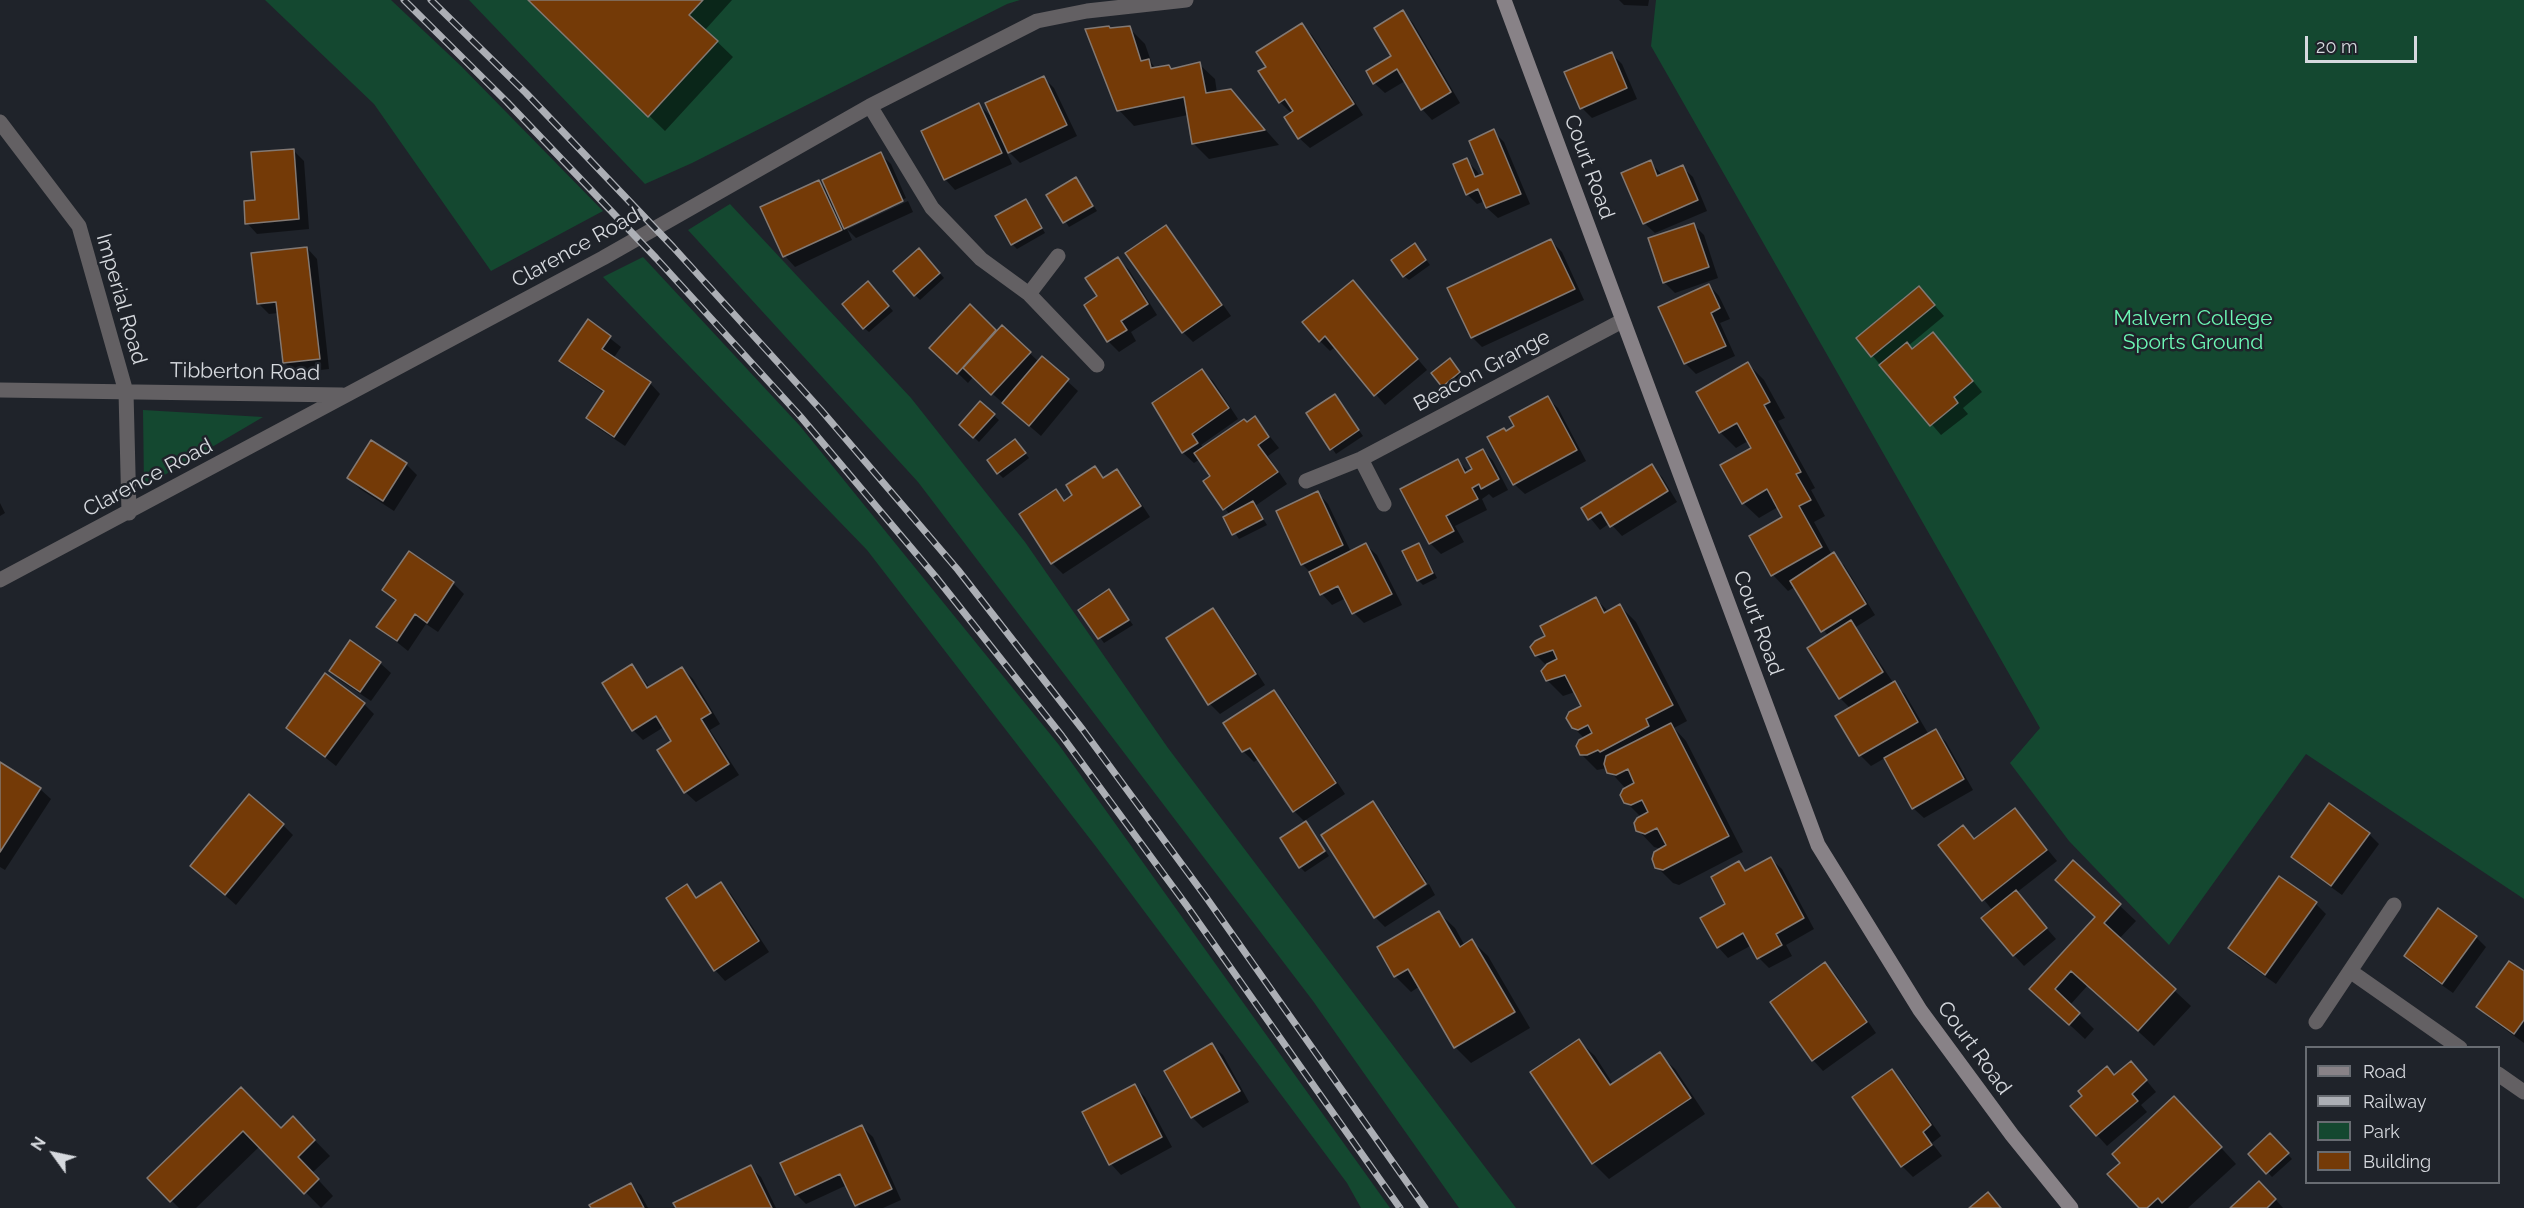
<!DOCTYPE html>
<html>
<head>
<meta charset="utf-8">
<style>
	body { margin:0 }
	#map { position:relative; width:2524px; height:1208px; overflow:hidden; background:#1f232a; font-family:Raleway,sans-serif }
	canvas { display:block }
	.legend { position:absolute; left:2305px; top:1046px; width:195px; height:138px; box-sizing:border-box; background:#1f232a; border:2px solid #686c72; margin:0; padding:8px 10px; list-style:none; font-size:18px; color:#d6d9de }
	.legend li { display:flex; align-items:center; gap:12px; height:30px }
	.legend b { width:30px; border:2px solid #686c72 }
	.north { position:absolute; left:24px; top:1124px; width:60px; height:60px; -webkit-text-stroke:4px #1f232a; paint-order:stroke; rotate:303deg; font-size:16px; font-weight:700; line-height:24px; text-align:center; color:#d6d9de }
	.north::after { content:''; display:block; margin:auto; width:21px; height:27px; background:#d6d9de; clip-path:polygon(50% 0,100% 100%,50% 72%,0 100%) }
	.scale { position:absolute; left:2305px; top:36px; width:112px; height:27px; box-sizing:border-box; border:3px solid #d6d9de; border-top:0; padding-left:8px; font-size:18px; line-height:21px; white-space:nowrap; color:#d6d9de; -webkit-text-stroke:4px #1f232a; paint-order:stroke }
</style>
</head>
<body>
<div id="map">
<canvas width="2524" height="1208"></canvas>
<ul class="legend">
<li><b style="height:8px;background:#888287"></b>Road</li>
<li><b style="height:8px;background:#acafb5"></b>Railway</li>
<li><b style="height:16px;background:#144830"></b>Park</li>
<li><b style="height:16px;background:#743a07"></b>Building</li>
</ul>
<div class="north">N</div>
<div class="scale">20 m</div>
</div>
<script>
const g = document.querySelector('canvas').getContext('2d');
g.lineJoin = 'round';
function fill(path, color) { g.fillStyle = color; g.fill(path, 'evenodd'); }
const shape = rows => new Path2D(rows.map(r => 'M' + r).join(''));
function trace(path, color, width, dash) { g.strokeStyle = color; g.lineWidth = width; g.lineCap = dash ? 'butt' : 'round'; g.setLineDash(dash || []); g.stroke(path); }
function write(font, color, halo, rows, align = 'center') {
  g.font = font + ' Raleway,sans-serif'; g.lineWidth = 5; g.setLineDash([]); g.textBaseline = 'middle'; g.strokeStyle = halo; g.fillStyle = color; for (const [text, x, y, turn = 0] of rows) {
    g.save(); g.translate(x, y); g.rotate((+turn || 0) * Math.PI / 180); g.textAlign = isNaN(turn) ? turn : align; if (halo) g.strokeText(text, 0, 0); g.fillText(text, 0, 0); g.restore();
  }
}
fill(shape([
	[265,0,391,0,461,66,603,211,491,271,374,104],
	[469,0,528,0,648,117,718,41,689,15,703,0,1020,0,1007,4,692,163,645,184],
	[1656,0,2524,0,2524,899,2306,754,2169,945,2069,841,2010,763,2040,728,1651,46],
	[730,204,911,398,1025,542,1168,748,1516,1208,1459,1208,1313,1001,918,482,688,230],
	[643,257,800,426,1059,745,1390,1208,1361,1208,1347,1183,1097,848,867,550,603,277],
	[143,410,263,417,144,487]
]), '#144830');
fill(shape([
	[530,0,732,0,705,30,733,57,665,131],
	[1619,0,1649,0,1648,6,1624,5],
	[1403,12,1413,23,1460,103,1432,120,1422,109,1405,81,1385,93,1374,83,1393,57],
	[1302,25,1312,35,1363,115,1310,148,1299,138,1292,114,1280,102,1268,67],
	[1129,28,1145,44,1152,64,1157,69,1172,70,1199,64,1215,79,1217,93,1231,91,1279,145,1209,159,1193,143,1188,115,1134,126,1119,110],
	[1611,53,1622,64,1637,99,1592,118,1582,108],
	[1044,78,1054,88,1077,136,1020,163,1004,147,1012,164,955,190,945,179,979,105,995,120],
	[1493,131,1504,142,1530,204,1498,218,1487,208,1485,201,1477,204,1467,194,1466,160,1477,171,1480,177,1485,175],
	[293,150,304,161,309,229,257,234,247,223,257,202],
	[880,154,891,164,906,198,848,225,848,229,908,201,913,212,856,238,847,229,852,240,795,267,785,256,819,182,829,192],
	[1650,162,1662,175,1682,167,1693,177,1707,211,1655,233,1644,223],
	[1076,179,1097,211,1069,227,1048,195],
	[1026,201,1045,233,1017,249,1012,244],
	[1693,224,1704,235,1718,278,1675,293,1664,282],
	[1166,227,1176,238,1231,316,1193,342,1183,332],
	[1551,241,1562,252,1584,300,1482,347,1472,337],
	[307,248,317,259,329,369,295,373,284,362,279,313,269,314,258,303],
	[1419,250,1430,265,1409,280,1404,276],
	[924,255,944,278,920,300,915,295],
	[1118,259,1129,270,1157,315,1131,332,1136,341,1119,352,1108,341,1086,306,1099,297],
	[1353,282,1427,370,1385,405,1335,347,1330,351,1320,341],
	[1709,285,1719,296,1730,319,1720,323,1735,356,1696,374,1686,364,1660,307],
	[873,288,893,311,869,332,864,328],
	[1929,299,1944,316,1908,346,1913,350,1943,344,1982,392,1963,408,1968,414,1941,435,1858,339],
	[970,306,997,333,1002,327,1039,362,1042,358,1078,391,1041,436,973,377,968,383,942,358],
	[588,321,621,347,613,359,650,383,660,394,625,446,598,428,588,418,604,393,572,371,561,361],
	[1450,360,1464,377,1448,390,1443,386],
	[1748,364,1764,380,1785,418,1778,421,1815,488,1811,490,1825,516,1814,522,1832,555,1844,565,1875,615,1856,627,1894,684,1905,694,1929,735,1935,731,1946,742,1973,790,1924,818,1913,808,1885,758,1871,766,1860,755,1851,709,1840,698,1809,648,1828,636,1795,587,1788,591,1773,575,1751,536,1784,518,1778,507,1759,518,1743,503,1753,449,1748,441,1736,448,1720,432],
	[1202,371,1213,381,1238,419,1201,445,1204,448,1255,418,1279,448,1268,456,1287,484,1255,506,1267,525,1239,539,1225,518,1230,515,1205,482,1213,476,1200,459,1194,463,1183,453,1154,404],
	[1335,396,1363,436,1336,454,1308,414],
	[1547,398,1558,408,1586,461,1525,494,1514,484,1506,432,1516,427],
	[980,403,999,420,979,442,961,425],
	[1020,446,1029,458,1003,478,998,473],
	[1483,450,1493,461,1508,490,1493,498,1489,494,1482,499,1487,510,1455,526,1464,542,1441,554,1430,543,1458,461,1469,472,1474,470],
	[406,464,417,475,394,511,360,489,349,478],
	[1651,466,1662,477,1677,502,1622,536,1610,523,1600,530,1583,509],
	[1095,468,1105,479,1117,471,1127,482,1150,517,1063,574,1052,563,1021,515,1056,491,1066,501,1074,496],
	[1318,493,1328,504,1351,552,1366,545,1377,555,1402,605,1364,623,1354,613,1346,598,1332,605,1322,594,1310,572,1302,564],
	[0,503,5,513,0,516],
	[1418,545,1423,550,1437,578,1423,585,1418,580],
	[410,553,453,583,464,594,438,632,426,624,408,651,378,627,396,602,384,590],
	[1109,591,1133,625,1104,643,1080,610],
	[1596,599,1609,612,1620,606,1636,622,1687,721,1674,728,1686,741,1743,852,1679,885,1673,883,1657,867,1662,849,1654,847,1638,830,1641,817,1626,802,1626,789,1607,768,1597,770,1581,754,1585,739,1573,727,1583,707,1575,692,1563,696,1547,680,1547,666,1536,655,1547,636],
	[1213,610,1223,621,1265,685,1220,714,1210,704],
	[380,663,391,673,371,701,341,681,331,670],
	[632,666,650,688,682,668,693,679,720,724,710,730,739,775,696,802,685,792,673,742,664,727,643,740,633,730],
	[1274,692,1284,702,1345,794,1304,821,1294,811,1258,759,1254,762,1243,751,1225,724],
	[364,704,374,714,336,766,288,728],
	[0,763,40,789,51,799,5,870,0,867],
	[1373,803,1383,814,1427,882,1375,915],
	[2015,810,2057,861,2016,893,2056,939,2024,966,2014,955,1993,911,1940,845,1963,827,1976,840],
	[1306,823,1329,856,1305,872,1300,867],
	[283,825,293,835,236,905,192,866],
	[2369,834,2379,844,2342,895,2303,867,2293,857],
	[1771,859,1782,869,1814,929,1786,945,1792,956,1769,968,1759,958,1752,945,1728,958,1718,947,1739,863,1747,872],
	[2073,862,2136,921,2119,939,2191,1006,2154,1046,2088,985,2070,1005,2094,1029,2085,1039,2031,989,2096,917],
	[2280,878,2316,904,2326,914,2276,984,2240,959,2229,948],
	[721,883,731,894,769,952,725,981,715,970,687,886,698,898],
	[1429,884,1435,895,1385,927,1376,918],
	[1439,913,1455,928,1465,946,1472,941,1488,956,1530,1028,1471,1063,1455,1047,1420,986,1411,992,1395,976],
	[2476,937,2486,947,2453,993,2416,967,2405,956],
	[1825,964,1836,975,1876,1033,1823,1071,1813,1060],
	[2524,973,2524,1043,2488,1017,2478,1007],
	[1579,1041,1595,1056,1613,1084,1659,1054,1675,1069,1705,1114,1609,1179,1593,1163],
	[1212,1045,1223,1055,1249,1102,1203,1128,1192,1117,1166,1071],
	[1892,1071,1903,1082,1941,1136,1932,1143,1942,1156,1913,1177,1902,1166,1854,1097],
	[2141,1074,2156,1092,2141,1105,2147,1112,2107,1146,2097,1135,2115,1077],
	[1134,1086,1145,1097,1172,1147,1121,1175,1111,1164],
	[241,1089,281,1130,293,1118,330,1156,312,1173,333,1196,321,1208,260,1146,196,1208,179,1208,149,1178],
	[2190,1114,2236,1164,2188,1208,2141,1208],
	[862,1127,873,1137,901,1200,883,1208,859,1208,847,1185,806,1204,796,1194],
	[2270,1135,2292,1159,2272,1177,2250,1154],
	[750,1167,761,1177,776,1208,677,1208],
	[630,1185,641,1195,648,1208,593,1208],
	[2270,1193,2283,1208,2232,1208]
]), '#0007');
const building = shape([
	[528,0,703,0,689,15,718,41,648,117,528,0],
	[1403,10,1451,92,1421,110,1397,69,1373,84,1366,71,1391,56,1374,28,1403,10],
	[1302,23,1354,104,1298,139,1284,117,1293,111,1285,99,1279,103,1258,71,1266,67,1256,52,1302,23],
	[1109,26,1110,28,1130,26,1141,61,1149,59,1151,68,1169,65,1171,69,1200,62,1206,93,1231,89,1265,130,1192,144,1184,97,1117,111,1085,29,1109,26],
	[1612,52,1627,88,1580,109,1564,72,1612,52],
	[1044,76,1067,125,1008,153,985,103,1044,76],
	[979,103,1002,153,944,180,921,131,979,103],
	[1494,129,1521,194,1486,208,1478,189,1466,195,1453,164,1467,158,1475,177,1483,174,1469,141,1494,129],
	[294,149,299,219,245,224,244,201,255,200,251,152,294,149],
	[881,152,903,201,844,229,822,180,881,152],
	[1651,160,1657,176,1683,165,1698,200,1643,224,1621,173,1651,160],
	[1076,177,1093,206,1063,223,1046,195,1076,177],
	[819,180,842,230,783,257,760,207,819,180],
	[1026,199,1042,228,1011,245,995,216,1026,199],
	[1694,223,1709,267,1663,283,1648,238,1694,223],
	[1166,225,1222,305,1182,333,1125,253,1166,225],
	[1551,239,1575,289,1471,338,1447,288,1551,239],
	[1415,243,1426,260,1403,277,1391,260,1415,243],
	[307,247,320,359,283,363,276,302,257,304,251,253,307,247],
	[919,248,940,273,914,296,893,271,919,248],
	[1118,257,1148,304,1121,321,1127,330,1107,342,1084,305,1097,296,1085,278,1118,257],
	[1353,280,1418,359,1374,396,1325,336,1319,342,1302,322,1353,280],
	[868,281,889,306,863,329,842,304,868,281],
	[1709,284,1720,308,1711,313,1726,346,1684,364,1658,307,1709,284],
	[1919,286,1935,305,1871,357,1856,338,1919,286],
	[970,304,996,330,957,374,929,348,970,304],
	[588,319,611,336,602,349,651,382,614,437,586,418,604,391,559,361,588,319],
	[1002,325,1031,352,991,395,963,368,1002,325],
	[1933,332,1973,381,1954,397,1958,403,1930,426,1879,365,1907,342,1912,349,1933,332],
	[1042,356,1069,379,1029,426,1002,403,1042,356],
	[1450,358,1460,372,1442,387,1431,373,1450,358],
	[1748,362,1770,402,1764,405,1801,472,1796,474,1811,500,1799,506,1822,547,1771,576,1749,536,1782,517,1767,489,1742,504,1720,465,1751,448,1737,423,1719,433,1696,392,1748,362],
	[1202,369,1229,408,1192,434,1198,443,1182,453,1152,403,1202,369],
	[1335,394,1359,430,1330,450,1306,413,1335,394],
	[1548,396,1577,450,1513,485,1487,437,1504,428,1506,431,1514,426,1509,417,1548,396],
	[980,401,995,414,973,438,959,425,980,401],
	[1255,416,1269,437,1258,445,1278,472,1223,510,1203,481,1210,476,1194,453,1244,419,1247,422,1255,416],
	[1015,439,1026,453,997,474,987,460,1015,439],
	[371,440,407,463,383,501,347,478,371,440],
	[1483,449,1499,479,1481,489,1479,484,1472,488,1478,499,1446,516,1454,531,1429,544,1400,489,1458,459,1465,473,1472,469,1466,458,1483,449],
	[1652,464,1668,491,1610,527,1601,512,1588,520,1581,508,1652,464],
	[1095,466,1103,478,1117,469,1141,506,1051,564,1019,514,1056,489,1064,501,1072,495,1066,485,1095,466],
	[1318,491,1343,545,1301,565,1276,511,1318,491],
	[1253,501,1263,519,1232,535,1223,517,1253,501],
	[1366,543,1392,594,1352,614,1338,586,1320,595,1309,572,1366,543],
	[1419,543,1433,573,1417,581,1402,551,1419,543],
	[409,551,454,582,427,623,415,614,397,641,376,627,396,600,382,590,409,551],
	[1834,552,1866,604,1821,632,1790,581,1834,552],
	[1109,589,1129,620,1098,639,1078,610,1109,589],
	[1596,597,1604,613,1620,604,1673,705,1646,719,1649,726,1600,752,1598,750,1587,755,1580,755,1576,746,1579,740,1592,733,1588,725,1578,730,1572,728,1566,718,1569,712,1581,706,1565,675,1546,681,1541,671,1547,664,1557,659,1553,650,1535,656,1530,647,1535,641,1545,636,1540,626,1596,597],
	[1213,608,1256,674,1208,705,1166,638,1213,608],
	[1851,620,1883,672,1839,699,1807,648,1851,620],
	[350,640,381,662,360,692,329,671,350,640],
	[632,664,647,688,682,667,711,713,701,719,729,764,684,793,657,750,671,741,656,716,632,731,602,683,632,664],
	[325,673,365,703,325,757,286,728,325,673],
	[1895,681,1918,722,1859,756,1835,716,1895,681],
	[1274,690,1336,783,1293,812,1250,748,1242,752,1223,723,1274,690],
	[1671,723,1729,836,1663,870,1655,868,1652,859,1654,852,1666,845,1657,828,1645,834,1636,831,1634,823,1637,818,1648,812,1642,800,1631,805,1624,803,1620,795,1623,789,1634,783,1628,769,1616,775,1607,773,1604,764,1606,756,1671,723],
	[1936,729,1964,779,1912,809,1884,758,1936,729],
	[0,762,41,788,0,852,0,762],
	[249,794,284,824,225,895,190,866,249,794],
	[1373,801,1426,884,1374,918,1321,835,1373,801],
	[2329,803,2370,833,2331,886,2291,857,2329,803],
	[2015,808,2047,850,1982,901,1938,845,1963,825,1974,839,2015,808],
	[1306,821,1325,851,1299,868,1280,838,1306,821],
	[1771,857,1804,918,1776,934,1782,945,1757,959,1743,933,1717,948,1700,918,1725,904,1711,877,1739,861,1745,871,1771,857],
	[2073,860,2121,904,2104,923,2176,989,2138,1031,2071,971,2055,989,2080,1013,2069,1025,2029,989,2095,917,2055,880,2073,860],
	[2279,876,2317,902,2265,975,2228,948,2279,876],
	[721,882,759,941,714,971,666,898,687,884,696,898,721,882],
	[2016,890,2047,928,2013,956,1981,918,2016,890],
	[2438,908,2477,936,2442,984,2404,956,2438,908],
	[1439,911,1460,947,1472,939,1515,1012,1454,1048,1408,969,1394,977,1377,947,1439,911],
	[2509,961,2524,971,2524,1020,2514,1034,2476,1007,2509,961],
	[1825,962,1867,1022,1812,1061,1770,1002,1825,962],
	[1579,1039,1610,1085,1660,1052,1691,1098,1592,1164,1530,1072,1579,1039],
	[1212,1043,1240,1091,1191,1118,1164,1071,1212,1043],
	[2131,1061,2147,1080,2132,1094,2138,1101,2096,1136,2070,1106,2082,1096,2078,1091,2107,1066,2114,1075,2131,1061],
	[1892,1069,1931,1125,1923,1132,1932,1145,1901,1167,1852,1097,1892,1069],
	[1135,1084,1162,1137,1109,1165,1082,1112,1135,1084],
	[241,1087,281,1128,293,1116,315,1140,298,1157,319,1179,304,1194,243,1131,170,1202,147,1178,241,1087],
	[2174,1096,2222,1147,2162,1203,2158,1198,2147,1208,2139,1208,2107,1174,2120,1163,2112,1154,2174,1096],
	[862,1125,892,1189,855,1206,840,1174,795,1195,780,1163,862,1125],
	[2270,1133,2289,1153,2266,1174,2248,1154,2270,1133],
	[751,1165,772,1208,676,1208,673,1203,751,1165],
	[2259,1181,2276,1199,2267,1208,2230,1208,2259,1181],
	[631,1183,644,1208,591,1208,589,1205,631,1183],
	[1988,1192,2001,1208,1969,1208,1988,1192]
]);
fill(building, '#743a07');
trace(building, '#837973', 1.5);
trace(shape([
	[870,106,932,208,981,259,1029,294,1097,365],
	[0,122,79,226,126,392,129,513],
	[1029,294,1058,256],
	[0,390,342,395],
	[1361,459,1384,504],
	[1306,481,1361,459,1622,321],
	[0,580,603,258,870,106,1037,21,1087,11,1186,0],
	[2350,971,2460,1048],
	[2316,1022,2394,905],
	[2498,1074,2524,1092]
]), '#636063', 15);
trace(shape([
	[1504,0,1818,845,1920,1010,2012,1135,2071,1208]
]), '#888287', 15);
const rail = shape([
	[404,0,507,102,656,258,800,416,935,576,1062,736,1187,906,1400,1208],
	[431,0,526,93,673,247,821,410,958,570,1083,730,1208,900,1425,1208]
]);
trace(rail, '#acafb5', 7);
trace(rail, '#1f232a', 4.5, [14]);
write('21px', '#d6d9de', '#1f232a', [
	["Court Road",1589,167,70],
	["Clarence Road",576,248,-29],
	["Imperial Road",121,299,74],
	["Beacon Grange",1482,371,-28],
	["Tibberton Road",245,372,1],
	["Clarence Road",148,478,-28],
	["Court Road",1758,623,70],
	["Court Road",1974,1048,54]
]);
write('21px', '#6cf8b5', '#1f232a', [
	["Malvern College",2193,319],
	["Sports Ground",2193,343]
]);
</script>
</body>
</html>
